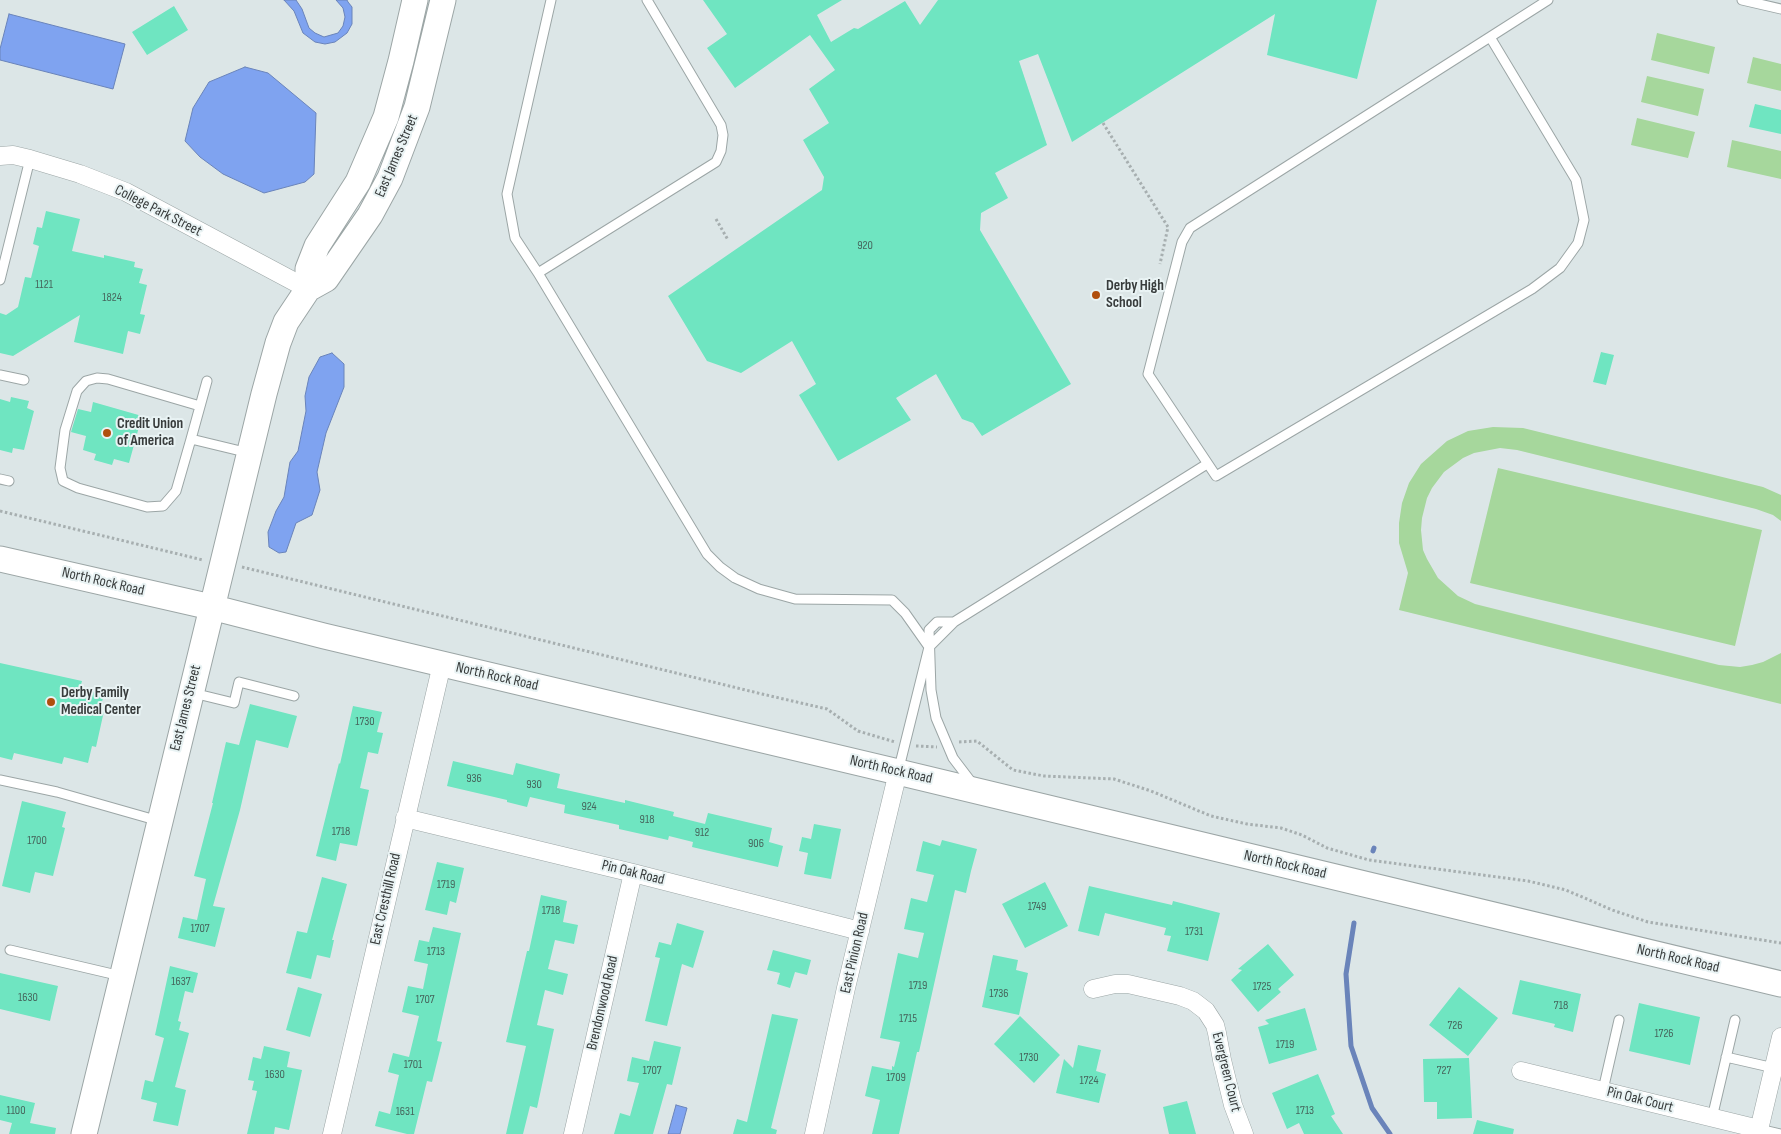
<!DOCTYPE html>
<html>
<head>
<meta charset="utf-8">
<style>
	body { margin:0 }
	canvas { display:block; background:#dce6e7 }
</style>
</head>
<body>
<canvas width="1781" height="1134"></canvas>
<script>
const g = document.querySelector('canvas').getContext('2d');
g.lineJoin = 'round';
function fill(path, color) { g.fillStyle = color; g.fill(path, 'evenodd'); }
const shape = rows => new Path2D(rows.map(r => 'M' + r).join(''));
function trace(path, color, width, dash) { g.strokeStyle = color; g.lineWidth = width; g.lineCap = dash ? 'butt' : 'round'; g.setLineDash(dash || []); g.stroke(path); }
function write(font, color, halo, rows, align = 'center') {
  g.font = font + ' "Sofia Sans Condensed",sans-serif'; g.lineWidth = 4; g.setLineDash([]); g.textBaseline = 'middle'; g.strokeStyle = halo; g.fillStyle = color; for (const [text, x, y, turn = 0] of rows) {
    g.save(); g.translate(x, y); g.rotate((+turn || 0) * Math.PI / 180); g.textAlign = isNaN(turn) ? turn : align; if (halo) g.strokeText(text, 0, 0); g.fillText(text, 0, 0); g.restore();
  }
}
fill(shape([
	[1657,33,1715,47,1709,74,1651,60],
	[1753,57,1781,64,1781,91,1747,83],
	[1647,76,1704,89,1698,116,1641,102],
	[1637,118,1695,132,1688,158,1631,145],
	[1732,140,1781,151,1781,179,1727,167],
	[1493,427,1523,428,1763,487,1781,495,1781,521,1773,515,1756,509,1517,450,1500,448,1474,453,1463,458,1444,472,1432,488,1427,498,1422,518,1421,530,1423,550,1427,559,1438,578,1458,596,1475,604,1719,665,1740,667,1752,665,1763,662,1781,653,1781,704,1399,610,1408,573,1399,543,1399,523,1402,503,1409,483,1421,464,1447,441,1468,431],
	[1498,468,1762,530,1735,646,1470,583]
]), '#a6d79c');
const water = shape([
	[284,0,296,0,302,9,309,28,315,33,324,37,338,33,343,26,345,17,343,8,336,0,347,0,348,2,352,7,352,24,347,33,335,42,325,44,315,42,303,33,294,11,284,0],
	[9,14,125,44,113,89,0,60,0,49,9,14],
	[245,67,268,73,316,113,314,174,305,182,264,193,223,174,200,157,185,141,193,108,209,82,245,67],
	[332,353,344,364,344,387,326,433,317,472,320,490,312,515,296,523,286,552,279,553,269,547,268,532,276,511,284,497,290,462,298,451,306,411,305,396,309,377,320,357,332,353],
	[676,1105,687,1108,680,1134,668,1134,676,1105]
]);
fill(water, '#7fa3f0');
trace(water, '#6a84ba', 1);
trace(shape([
	[1373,851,1374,848],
	[1354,923,1346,974,1351,1046,1372,1108,1390,1134]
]), '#6a84ba', 5);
fill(shape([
	[703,0,842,0,817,15,831,42,854,28,858,29,905,1,920,25,938,0,1377,0,1357,79,1267,55,1275,14,1072,142,1038,54,1019,61,1047,145,995,173,1008,198,981,213,980,230,1071,384,982,436,973,423,962,419,936,374,896,398,911,420,838,461,799,395,816,384,792,341,741,373,707,361,668,296,822,190,824,177,803,140,829,123,809,89,835,70,810,35,735,88,707,48,727,34],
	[174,6,188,30,147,55,132,32],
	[1755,104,1781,110,1781,134,1749,127],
	[46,211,80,219,72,251,104,258,104,255,135,262,134,267,143,269,139,283,147,285,140,314,145,315,140,334,128,331,123,354,74,342,80,315,13,356,0,353,0,313,6,315,18,307,25,277,31,278,39,246,33,244,37,227,42,228],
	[1601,352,1614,355,1606,385,1593,382],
	[11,397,29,401,27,408,34,411,24,450,13,448,12,453,0,450,0,399,10,402],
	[93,402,142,416,129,463,114,459,112,465,94,460,96,454,83,450,86,436,71,432,78,409,91,412],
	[0,663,82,681,80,688,104,694,100,710,104,711,96,747,92,746,88,763,64,757,62,764,14,753,12,760,0,757],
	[250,704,297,716,288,748,256,740,240,810,213,906,225,908,215,947,178,938,183,917,197,920,206,879,194,876,213,803,212,803,226,742,239,745],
	[353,706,382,712,377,732,383,733,378,754,368,752,360,788,369,790,357,846,340,843,336,861,316,856,339,763,340,764],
	[453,761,513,775,516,763,560,774,557,788,625,803,625,800,674,812,673,816,705,824,708,813,772,828,769,842,783,846,778,867,692,847,693,842,669,836,668,840,619,829,619,825,564,813,565,805,530,797,527,807,507,802,507,800,447,786],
	[22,801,66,812,62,827,65,828,53,876,35,872,30,893,2,886],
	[814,824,841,829,831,879,804,874,808,853,799,851,802,837,811,839],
	[942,840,977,849,971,871,966,893,955,890,919,1052,917,1052,899,1134,872,1134,880,1100,865,1096,872,1066,892,1070,892,1066,894,1067,900,1042,880,1038,898,953,918,958,924,933,904,929,911,898,927,902,934,875,916,871,923,841,940,846],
	[437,862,464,868,456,903,450,901,447,915,425,910],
	[322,877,347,884,332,940,334,940,330,958,317,955,311,979,286,973,297,931,307,933],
	[1045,882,1068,926,1025,948,1002,904],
	[1089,886,1172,905,1173,901,1220,913,1208,961,1167,951,1171,936,1164,935,1166,928,1105,913,1099,936,1078,931],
	[541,895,567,901,563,922,578,925,574,944,555,940,548,969,568,974,563,995,545,990,537,1025,554,1029,537,1108,530,1106,523,1134,506,1134,526,1046,506,1042,527,951,529,951],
	[677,923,704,931,693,968,682,964,667,1026,645,1021,660,958,655,957,659,942,671,945],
	[433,927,461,933,437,1041,442,1042,432,1082,427,1081,414,1134,407,1134,375,1126,379,1111,390,1114,399,1075,388,1072,393,1053,409,1057,419,1016,402,1012,408,986,423,989,428,964,414,961,419,940,429,942],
	[1268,944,1294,975,1278,989,1281,992,1258,1012,1231,980,1242,970,1238,969],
	[773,950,811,960,807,975,795,972,790,988,777,984,780,973,767,970],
	[993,955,1018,960,1016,970,1028,973,1019,1015,982,1007],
	[170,966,198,973,193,993,185,991,178,1021,181,1022,179,1030,189,1033,175,1087,186,1090,178,1126,153,1121,157,1103,141,1099,145,1080,153,1082,164,1038,155,1035],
	[0,973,58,986,50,1021,0,1009],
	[1520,980,1581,994,1573,1032,1554,1027,1555,1024,1512,1014],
	[298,987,322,994,310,1037,286,1030],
	[1459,987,1498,1018,1468,1056,1429,1025],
	[1639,1003,1700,1017,1690,1065,1629,1051],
	[1305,1008,1317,1050,1269,1064,1258,1027,1269,1024,1265,1020],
	[772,1014,798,1019,771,1128,777,1130,776,1134,733,1134,737,1119,747,1122],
	[1020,1016,1060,1055,1034,1083,994,1044],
	[654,1041,681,1047,672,1085,667,1084,653,1134,614,1134,620,1113,630,1116,639,1083,627,1081,632,1057,649,1061],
	[1078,1045,1101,1050,1096,1071,1106,1074,1099,1103,1056,1093,1064,1059,1073,1068],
	[264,1046,290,1052,287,1067,302,1070,289,1130,275,1127,274,1134,247,1134,257,1091,252,1090,254,1081,248,1080,253,1057,261,1059],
	[1469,1058,1472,1118,1437,1119,1437,1102,1424,1102,1423,1059],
	[1318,1074,1335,1114,1331,1116,1343,1134,1304,1134,1299,1123,1287,1129,1272,1093],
	[0,1095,35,1103,30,1123,56,1128,55,1134,9,1134,12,1123,0,1120],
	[1187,1101,1196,1134,1169,1134,1163,1107],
	[1477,1120,1514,1129,1513,1134,1473,1134]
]), '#6fe5c1');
const lane = shape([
	[551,0,507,194,515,238,538,273,707,554,720,567,735,578,759,589,795,599,892,600,905,613,929,647],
	[1742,0,1781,9],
	[1490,37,1576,180,1584,220,1578,243,1560,268,1532,289,1216,476,1148,374,1182,242,1190,228,1490,37],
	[1490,37,1548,0],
	[538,273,716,162,721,151,723,135,721,125,647,0],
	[0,280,30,159],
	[0,375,24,380],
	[207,381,191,439,249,453],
	[191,439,176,491,163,506,147,507,78,488,63,481,60,468,65,430,77,391,86,381,97,378,108,379,200,406],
	[0,479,9,481],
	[954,622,937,622,929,630,931,690,936,718,953,758,972,783],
	[193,693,234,703,239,682,294,696],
	[898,772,929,647,954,622,1207,464],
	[0,780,57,792,159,821],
	[10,950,121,976],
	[1726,1057,1774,1068],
	[1603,1090,1619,1020],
	[1712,1118,1735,1020],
	[1759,1129,1780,1134]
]);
const street = shape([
	[0,156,13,155,30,159,80,174,126,192,308,289],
	[405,818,633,873,860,931],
	[1093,989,1115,984,1128,984,1180,996,1193,1001,1206,1011,1215,1025,1217,1033,1222,1060,1233,1105,1244,1134],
	[1521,1071,1759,1129],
	[332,1134,442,664],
	[573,1134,633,873],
	[814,1134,846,988,898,772],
	[1758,1134,1781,1037]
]);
const secondary = shape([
	[415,0,401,61,386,117,358,182,317,246,308,269,308,289,326,279,370,215,390,178,417,107,443,0],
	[0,559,211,607,324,636,898,772,1781,984],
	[84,1134,264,394,278,343,286,322,308,289]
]);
trace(lane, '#9ca6a6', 11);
trace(street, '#9ca6a6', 19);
trace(secondary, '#9ca6a6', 27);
trace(shape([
	[1103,123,1168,227,1160,264],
	[716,219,728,240],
	[0,511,203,560],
	[242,567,762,694,827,709,858,731,895,742],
	[959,742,977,741,1013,770,1044,776,1114,779,1151,791,1211,816,1247,824,1281,828,1302,835,1327,848,1369,860,1528,881,1566,890,1612,910,1648,922,1781,943],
	[916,746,937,747]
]), '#a7afb0', 3, [2.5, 2.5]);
trace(lane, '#fff', 9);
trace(street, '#fff', 18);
trace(secondary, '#fff', 25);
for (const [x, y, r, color] of [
	[1096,295,5,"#b04f0e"],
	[107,433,5,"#b04f0e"],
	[51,702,5,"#b04f0e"]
]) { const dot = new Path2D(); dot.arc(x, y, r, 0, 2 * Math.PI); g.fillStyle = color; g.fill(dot); trace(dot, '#e9f3f4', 2); }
write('12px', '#46665d', null, [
	["920",865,246],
	["1121",44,285],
	["1824",112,298],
	["1730",365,722],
	["936",474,779],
	["930",534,785],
	["924",589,807],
	["918",647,820],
	["1718",341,832],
	["912",702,833],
	["1700",37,841],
	["906",756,844],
	["1719",446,885],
	["1749",1037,907],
	["1718",551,911],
	["1707",200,929],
	["1731",1194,932],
	["1713",436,952],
	["1637",181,982],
	["1719",918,986],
	["1725",1262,987],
	["1736",999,994],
	["1630",28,998],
	["1707",425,1000],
	["718",1561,1006],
	["1715",908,1019],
	["726",1455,1026],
	["1726",1664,1034],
	["1719",1285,1045],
	["1730",1029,1058],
	["1701",413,1065],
	["1707",652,1071],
	["727",1444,1071],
	["1630",275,1075],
	["1709",896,1078],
	["1724",1089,1081],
	["1100",16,1111],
	["1713",1305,1111],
	["1631",405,1112]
]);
write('15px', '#383c3c', '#e9f3f4', [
	["East James Street",397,156,-67],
	["College Park Street",158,211,27],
	["North Rock Road",103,582,13],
	["North Rock Road",497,677,13],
	["East James Street",186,708,-76],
	["North Rock Road",891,770,13],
	["North Rock Road",1285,865,13],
	["Pin Oak Road",633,873,14],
	["East Cresthill Road",386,899,-77],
	["East Pinion Road",855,953,-77],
	["North Rock Road",1678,959,13],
	["Brendonwood Road",603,1003,-77],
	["Evergreen Court",1226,1072,76],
	["Pin Oak Court",1640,1100,14]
]);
write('bold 15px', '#383c3c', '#e9f3f4', [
	["Derby High",1106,286],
	["School",1106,303],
	["Credit Union",117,424],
	["of America",117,441],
	["Derby Family",61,693],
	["Medical Center",61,710]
], 'left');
</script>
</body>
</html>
